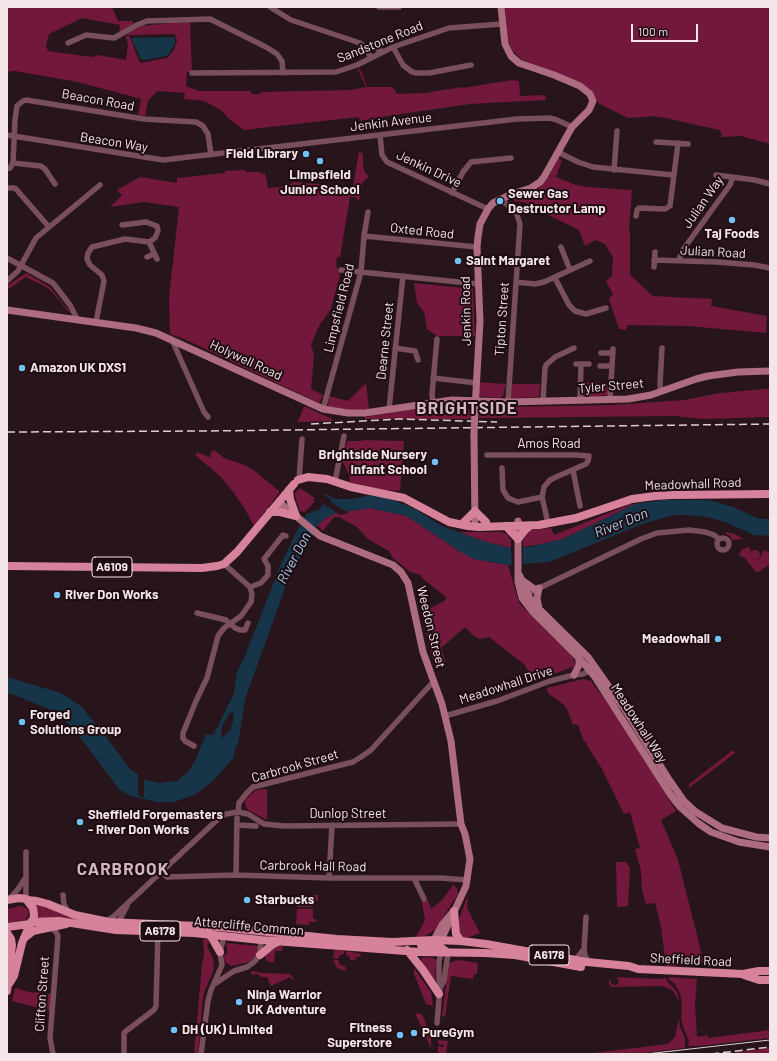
<!DOCTYPE html>
<html>
<head>
<meta charset="utf-8">
<style>
	body { margin:0 }
	#map { position:relative; width:777px; height:1061px; overflow:hidden; background:#28151b; font-family:Barlow,sans-serif }
	canvas { display:block }
	.frame { position:absolute; inset:0; border:8px solid #f3e5e8; pointer-events:none }
	.scale { position:absolute; left:631px; top:24px; width:67px; height:18px; box-sizing:border-box; border:2px solid #f3e5e8; border-top:0; padding-left:5px; font-size:12px; line-height:14px; white-space:nowrap; color:#f3e5e8; -webkit-text-stroke:3px #1e0c12; paint-order:stroke }
</style>
</head>
<body>
<div id="map">
<canvas width="777" height="1061"></canvas>
<div class="frame"></div>
<div class="scale">100 m</div>
</div>
<script>
const g = document.querySelector('canvas').getContext('2d');
g.lineJoin = 'round';
function fill(path, color) { g.fillStyle = color; g.fill(path, 'evenodd'); }
const shape = rows => new Path2D(rows.map(r => 'M' + r).join(''));
function trace(path, color, width, dash) { g.strokeStyle = color; g.lineWidth = width; g.lineCap = dash ? 'butt' : 'round'; g.setLineDash(dash || []); g.stroke(path); }
function write(font, color, halo, rows, align = 'center') {
  g.font = font + ' Barlow,sans-serif'; g.lineWidth = 4; g.setLineDash([]); g.textBaseline = 'middle'; g.strokeStyle = halo; g.fillStyle = color; for (const [text, x, y, turn = 0] of rows) {
    g.save(); g.translate(x, y); g.rotate((+turn || 0) * Math.PI / 180); g.textAlign = isNaN(turn) ? turn : align; if (halo) g.strokeText(text, 0, 0); g.fillText(text, 0, 0); g.restore();
  }
}
fill(shape([
	[7,7,112,7,118,21,133,21,133,25,119,33,120,25,82,18,49,34,46,46,48,51,92,57,98,55,126,60,128,45,126,36,127,35,130,37,139,61,141,63,167,58,174,50,177,41,175,34,132,35,127,35,129,33,141,26,190,21,192,72,187,72,186,86,199,91,251,91,251,94,261,94,260,92,350,90,366,87,358,70,360,69,367,87,393,87,397,94,425,93,462,87,463,88,475,86,512,80,519,81,520,96,545,95,546,100,470,104,381,117,361,121,358,117,244,130,229,119,221,110,204,101,184,99,185,93,157,91,148,101,145,116,138,115,141,99,78,82,15,71,7,72],
	[505,7,770,7,770,144,741,136,721,137,722,133,719,130,666,118,651,116,646,117,628,118,598,103,594,94,521,59,513,51,508,41],
	[359,152,363,153,363,165,365,173,369,176,362,183,359,201,355,197,350,197,340,257,337,257,336,265,340,274,338,283,331,309,319,326,311,345,314,355,311,389,323,395,321,400,319,403,182,338,170,334,169,297,179,207,144,202,110,207,122,195,117,190,140,177,177,183,177,178,225,173,225,171,245,170,246,172,260,172,261,174,265,173,268,188,288,186,293,182,353,187],
	[558,159,562,160,556,177,573,184,587,187,632,190,629,230,630,231,630,275,653,296,712,299,711,306,767,316,766,333,688,326,627,325,626,330,619,329,609,299,613,294,606,281,612,276,613,258,605,244,595,240,585,246,579,230,546,214,542,209,523,202,514,201,513,197,527,194,538,189,549,177],
	[26,273,50,287,69,311,68,312,60,301,48,288,26,277,7,290,7,286],
	[414,283,473,289,475,336,437,336,427,329,424,312,417,303],
	[478,382,506,384,503,396,500,398,478,396],
	[583,382,609,383,608,395,583,397,582,396],
	[366,383,369,409,348,411,328,407,328,404,329,396,348,401],
	[511,384,540,384,539,396,538,397,511,398,510,397],
	[764,389,770,389,770,417,703,419,674,416,479,418,480,411,484,406,507,407,613,405,684,400,720,393],
	[304,406,332,419,332,421,298,422],
	[436,407,466,407,471,412,471,419,365,419,365,417,414,409],
	[363,440,404,441,400,491,385,490,349,482,350,477,342,460,347,441,361,441],
	[214,450,224,458,247,466,256,472,279,491,279,493,254,526,244,507,233,492,220,476,195,455,198,452,208,457,210,457,211,452],
	[300,488,315,498,313,500,315,501,305,512,300,511,296,500,295,493],
	[631,504,635,504,563,539,543,544,523,547,523,540,530,530,551,528,554,535],
	[370,508,407,516,459,551,489,562,508,565,519,603,569,652,574,659,575,666,533,682,525,665,489,637,480,639,474,636,465,627,441,648,446,663,435,668,421,613,446,600,446,597,422,578,421,575,410,572,393,558,389,551,368,539,357,527,339,517,334,517,323,531,317,525,326,518,336,513],
	[458,532,502,532,507,534,511,540,511,548,486,542],
	[726,532,734,534,744,539,732,540,730,536,726,534],
	[748,547,751,550,750,556,753,560,757,560,760,558,764,550,770,553,770,564,759,572,756,572,745,558,741,556,739,554,741,552,741,550],
	'750 555a5 5 0 1 1 10 0a5 5 0 1 1-10 0Z',
	[583,679,591,681,606,701,641,754,676,811,661,820,678,860,704,963,666,967,661,926,655,903,646,904,642,890,641,871,635,849,640,848,630,812,624,814,602,769,592,753,586,744,587,743,584,741,579,728,580,727,576,724,573,725,567,709,563,704,548,693,547,688],
	[733,750,735,753,689,788,689,784],
	[267,789,267,820,248,810,245,804,246,799,256,790],
	[616,862,626,862,630,868,628,906,617,907],
	[453,885,457,888,458,894,435,930,423,937,416,937,425,920,422,902,428,900,431,909,442,900],
	[297,895,318,895,318,901,313,901,313,907,297,907],
	[468,895,467,908,480,933,467,938,463,937,459,933,458,922],
	[33,903,74,918,73,920,36,919],
	[19,906,22,906,28,909,29,912,27,918,25,920,11,922,7,922,7,909],
	[297,909,313,909,313,919,316,919,316,922,309,922,309,925,296,924],
	[206,938,209,942,207,946,213,958,214,968,213,972,205,990,203,997,198,1054,194,1054,202,965,204,955,203,940],
	[225,943,258,946,258,952,255,957,249,962,231,966,225,962,224,956,227,954,227,948],
	[280,946,283,946,282,951,275,951,274,962,270,962,266,960,265,956,268,952],
	[336,950,344,951,344,954,340,955,338,959,333,958,334,951],
	[346,951,361,954,360,957,356,957,355,960,350,960,350,957,346,954],
	[425,957,433,958,436,960,435,982,421,962,422,958],
	[333,960,338,960,340,965,345,966,346,971,337,968],
	[458,960,478,963,477,974,474,974,473,979,451,976,445,1017,444,1016,442,1015,449,963],
	[414,968,431,992,433,1006,426,1004,414,974],
	[252,971,263,973,290,974,294,979,292,980,290,977,271,986,267,977,262,977,257,974,252,975,251,972],
	[614,977,658,979,666,978,668,982,677,992,680,1002,672,990,662,986,612,987,609,984,609,979,610,980,611,983,614,985,617,985,619,982,617,978],
	[669,977,697,979,695,1005,697,1037,707,1035,708,1038,770,1030,770,1038,699,1046,688,1046,689,1041,683,1026,681,1019,682,1008,681,996,678,989,674,983,669,980],
	[15,988,33,993,35,992,51,994,50,1011,12,1001],
	[415,1013,421,1014,423,1016,431,1037,431,1047,429,1048,430,1046],
	[679,1018,680,1027,685,1038,685,1048,635,1054,585,1054,668,1044,675,1037],
	[438,1040,448,1041,446,1054,438,1054,438,1046,444,1047,444,1045,438,1044],
	[770,1048,770,1054,725,1054,733,1053]
]), '#71183c');
fill(shape([
	[172,37,175,38,175,44,167,56,143,60,141,59,132,40,133,38],
	[325,494,336,499,352,499,371,495,385,497,415,509,442,526,486,542,511,548,529,547,563,539,635,504,664,500,709,500,733,507,759,519,770,519,770,536,754,535,725,522,707,517,685,515,675,515,645,523,549,562,508,565,474,559,459,551,407,516,370,508,336,513,326,518,317,525,311,540,295,565,288,580,245,699,238,744,235,748,234,757,213,781,194,795,174,802,157,802,128,795,119,789,73,728,54,711,14,695,7,693,7,677,61,693,81,706,107,738,130,769,145,780,158,783,177,781,189,771,196,759,206,734,213,735,217,728,234,693,237,671,245,656,280,566,297,531,307,514,320,509,323,504,332,500,325,496],
	[232,711,234,716,231,730,222,738,221,732,223,724]
]), '#163549');
fill(shape([
	[323,497,349,513,340,515,322,503,328,500],
	[523,547,523,566,512,567,511,548],
	[138,772,144,777,144,798,138,795]
]), '#28151b');
trace(shape([
	[270,7,291,20,360,43,365,47,371,58],
	[379,7,399,7],
	[68,43,86,35,114,38,137,25,147,21,210,19,266,47,277,54,282,61,283,73],
	[393,47,403,65,412,72,417,73,429,73,471,65],
	[367,49,374,47,383,52],
	[192,73,336,72,357,65,393,47,449,28,502,24],
	[7,135,163,160,517,119,550,118,557,120,572,127],
	[380,135,382,155,387,162,488,209],
	[656,142,688,144],
	[558,152,578,162,593,167,673,175],
	[13,163,41,166,45,169,55,184],
	[7,169,10,168,13,163,15,120,17,106,23,101,26,100,144,119,196,122,203,126,208,134,211,155],
	[614,170,617,131],
	[716,175,755,180,770,184],
	[7,188,14,188,16,189,49,227],
	[452,193,463,172,471,162,511,158],
	[499,199,511,207,516,212,520,224,508,402],
	[636,216,637,210,639,208,665,209,670,206,678,143],
	[364,236,477,247],
	[149,242,157,259],
	[561,247,570,270],
	[147,257,154,254],
	[7,258,53,283,70,305,77,319],
	[654,260,717,262,754,265,770,268],
	[679,260,682,251,730,185,733,177],
	[654,267,655,252],
	[341,270,478,284],
	[555,278,569,305,575,311,586,314,606,308],
	[7,281,18,271,36,238,100,185],
	[516,282,535,284,544,282,590,261],
	[96,322,104,281,102,275,90,265,87,259,88,253,92,247,125,239,149,242,155,238,158,231,157,226,146,222,122,225],
	[172,340,204,412,208,417],
	[395,348,415,351,418,360],
	[601,353,613,353],
	[576,364,589,364],
	[600,366,612,366],
	[433,378,477,383],
	[661,391,660,384,662,348],
	[610,400,613,349],
	[543,401,545,368,546,365,555,357,574,348],
	[580,401,581,364],
	[433,402,432,394,437,339],
	[323,409,361,272,364,236,368,212],
	[389,409,403,276],
	[487,455,577,455,589,456,588,461,586,464,556,477,550,480,544,487,542,497,548,523],
	[502,468,503,490,508,498,518,502,542,497],
	[573,470,580,506],
	[299,480,302,439],
	[335,481,344,436],
	'717 544a6 6 0 1 1 12 0a6 6 0 1 1-12 0Z',
	[250,587,261,583,268,575,268,566,264,559,283,535,286,536],
	[525,595,641,539,657,533,689,530,705,532,714,535,719,539],
	[197,613,226,620,235,628,240,630,245,630,248,623],
	[445,716,497,701,550,681,574,675,583,674,590,671],
	[194,746,185,741,183,738,183,733,196,701,207,678,218,636,224,628,241,616,251,602,252,594,250,587,224,564],
	[238,812,239,803,246,794,253,787,353,762,361,757,371,750,433,682],
	[237,825,256,826],
	[161,872,167,877,236,875,329,878,440,878,467,880],
	[236,875,237,818],
	[329,878,332,825],
	[414,878,424,899],
	[63,895,64,904,68,912],
	[9,899,18,889,26,877],
	[26,899,26,852],
	[106,921,114,916,218,819,226,814,238,812,248,814,264,824,284,826,461,824],
	[117,925,127,906],
	[51,927,56,932,58,936,50,1038,53,1054],
	[584,949,586,917],
	[575,960,584,949,585,956,590,963],
	[216,983,234,971,247,967,254,962,260,955,261,940],
	[440,988,444,981,448,953],
	[437,1023,440,988,439,981,439,961,441,953],
	[124,1054,124,1033,126,1031,154,1010,156,1006,158,931],
	[201,1054,208,1001,211,990,222,965,220,952,224,936]
]), '#784f5b', 5.5);
trace(shape([
	[7,310,136,328,156,333,323,409,348,413,365,413,452,400,508,402,628,399,651,395,696,379,708,376,738,372,770,371],
	[475,409,480,321,477,247,478,237,480,224,488,209,493,203,512,194,531,188,540,182,544,177,572,127,589,110,593,101,590,94,580,86,554,75,519,63,511,56,505,44,501,7],
	[474,435,475,527],
	[279,502,320,536,393,565,401,572,408,583,423,652,442,704,451,741,461,824,465,834,470,859,466,886,441,940],
	[518,521,518,582,522,598,533,612,579,658,595,677,670,794,680,807,698,823,711,832,739,842,770,847],
	[520,576,531,601,588,657,624,708,670,781,684,801,696,812,722,828,756,837,770,838],
	[522,580,536,590],
	[539,609,537,598,539,588],
	[574,675,579,665,579,658],
	[434,940,442,925,451,914]
]), '#ad6c7f', 7);
trace(shape([
	[298,480,308,477,327,479,351,487,404,498,449,522,468,526,479,527,539,525,576,518,632,499,655,496,672,495,770,494],
	[289,490,290,499,296,516],
	[270,512,280,512,296,516],
	[462,524,475,511,486,522],
	[506,526,518,539,525,530,530,526],
	[7,566,202,568,217,566,224,564,237,552,294,484],
	[7,900,19,898,26,899,33,908,34,915,33,920,30,924,7,927],
	[27,900,37,901,48,904,75,915,109,922,219,927,337,939,392,942,434,940,461,941,486,944,587,962,629,966,638,969,743,974,759,971,770,971],
	[454,911,456,934,461,941],
	[31,922,59,921,116,930,194,933,261,940,419,952,485,953,515,955,581,967],
	[7,933,11,939,12,945,7,991],
	[208,934,212,938,220,952],
	[24,938,33,931,66,924],
	[421,945,440,947,447,952],
	[407,950,423,970,439,994],
	[260,955,272,945,280,941],
	[744,975,759,980,770,980],
	[9,984,14,976,22,943,30,924]
]), '#d6829b', 8);
trace(shape([
	[646,1054,770,1040]
]), '#ddced1', 1);
trace(shape([
	[311,424,399,419,497,422],
	[7,432,205,431,770,424],
	[711,1054,770,1047]
]), '#ddced1', 1.5, [8, 4]);
trace(shape([
	[474,435,475,409]
]), '#ad6c7f', 7);
for (const [x, y, r, color] of [
	[306,154,4,"#70c1f4"],
	[320,161,4,"#70c1f4"],
	[500,201,4,"#70c1f4"],
	[732,220,4,"#70c1f4"],
	[458,261,4,"#70c1f4"],
	[22,368,4,"#70c1f4"],
	[435,462,4,"#70c1f4"],
	[57,595,4,"#70c1f4"],
	[718,639,4,"#70c1f4"],
	[22,722,4,"#70c1f4"],
	[80,822,4,"#70c1f4"],
	[247,900,4,"#70c1f4"],
	[239,1002,4,"#70c1f4"],
	[174,1030,4,"#70c1f4"],
	[414,1033,4,"#70c1f4"],
	[400,1035,4,"#70c1f4"]
]) { const dot = new Path2D(); dot.arc(x, y, r, 0, 2 * Math.PI); g.fillStyle = color; g.fill(dot); trace(dot, '#1e0c12', 1.5); }
for (const [x, y, w] of [
	[112,567,40],
	[160,931,40],
	[549,955,40]
]) { const box = new Path2D(); box.roundRect(x - w / 2, y - 10, w, 20, 3); g.fillStyle = '#1e0c12'; g.fill(box); trace(box, '#f3e5e8', 1); }
write('bold 12px', '#f3e5e8', null, [
	["A6109",112,567],
	["A6178",160,931],
	["A6178",549,955]
]);
write('13px', '#f3e5e8', '#1e0c12', [
	["Sandstone Road",380,42,-22],
	["Beacon Road",98,100,10],
	["Jenkin Avenue",391,122,-7],
	["Beacon Way",114,142,9],
	["Jenkin Drive",429,169,25],
	["Julian Way",703,202,-55],
	["Oxted Road",422,231,6],
	["Julian Road",713,252,3],
	["Limpsfield Road",339,308,-76],
	["Jenkin Road",466,311,-91],
	["Tipton Street",502,319,-86],
	["Dearne Street",385,341,-84],
	["Holywell Road",246,360,25],
	["Tyler Street",611,386,-5],
	["Amos Road",549,444],
	["Meadowhall Road",693,484,-2],
	["Weedon Street",431,627,76],
	["Meadowhall Drive",506,685,-18],
	["Meadowhall Way",639,723,57],
	["Carbrook Street",295,766,-16],
	["Dunlop Street",348,814],
	["Carbrook Hall Road",313,866,1],
	["Attercliffe Common",249,926,5],
	["Sheffield Road",691,960,3],
	["Clifton Street",42,994,-86]
]);
write('bold 13px', '#f3e5e8', '#1e0c12', [
	["Field Library",298,154,"right"],
	["Limpsfield",320,175,"center"],
	["Junior School",320,190,"center"],
	["Sewer Gas",508,194],
	["Destructor Lamp",508,209],
	["Taj Foods",732,234,"center"],
	["Saint Margaret",466,261],
	["Amazon UK DXS1",30,368],
	["Brightside Nursery",427,455,"right"],
	["Infant School",427,470,"right"],
	["River Don Works",65,595],
	["Meadowhall",710,639,"right"],
	["Forged",30,715],
	["Solutions Group",30,730],
	["Sheffield Forgemasters",88,815],
	["- River Don Works",88,830],
	["Starbucks",255,900],
	["Ninja Warrior",247,995],
	["UK Adventure",247,1010],
	["Fitness",392,1028,"right"],
	["Superstore",392,1043,"right"],
	["DH (UK) Limited",182,1030],
	["PureGym",422,1033]
], 'left');
write('italic 14px', '#a6d2f0', '#1e0c12', [
	["River Don",621,523,-22],
	["River Don",294,558,-62]
]);
g.letterSpacing = '1px';
write('bold 17px', '#d3b8bf', '#1e0c12', [
	["BRIGHTSIDE",467,408],
	["CARBROOK",123,869]
]);
g.letterSpacing = '0px';
</script>
</body>
</html>
